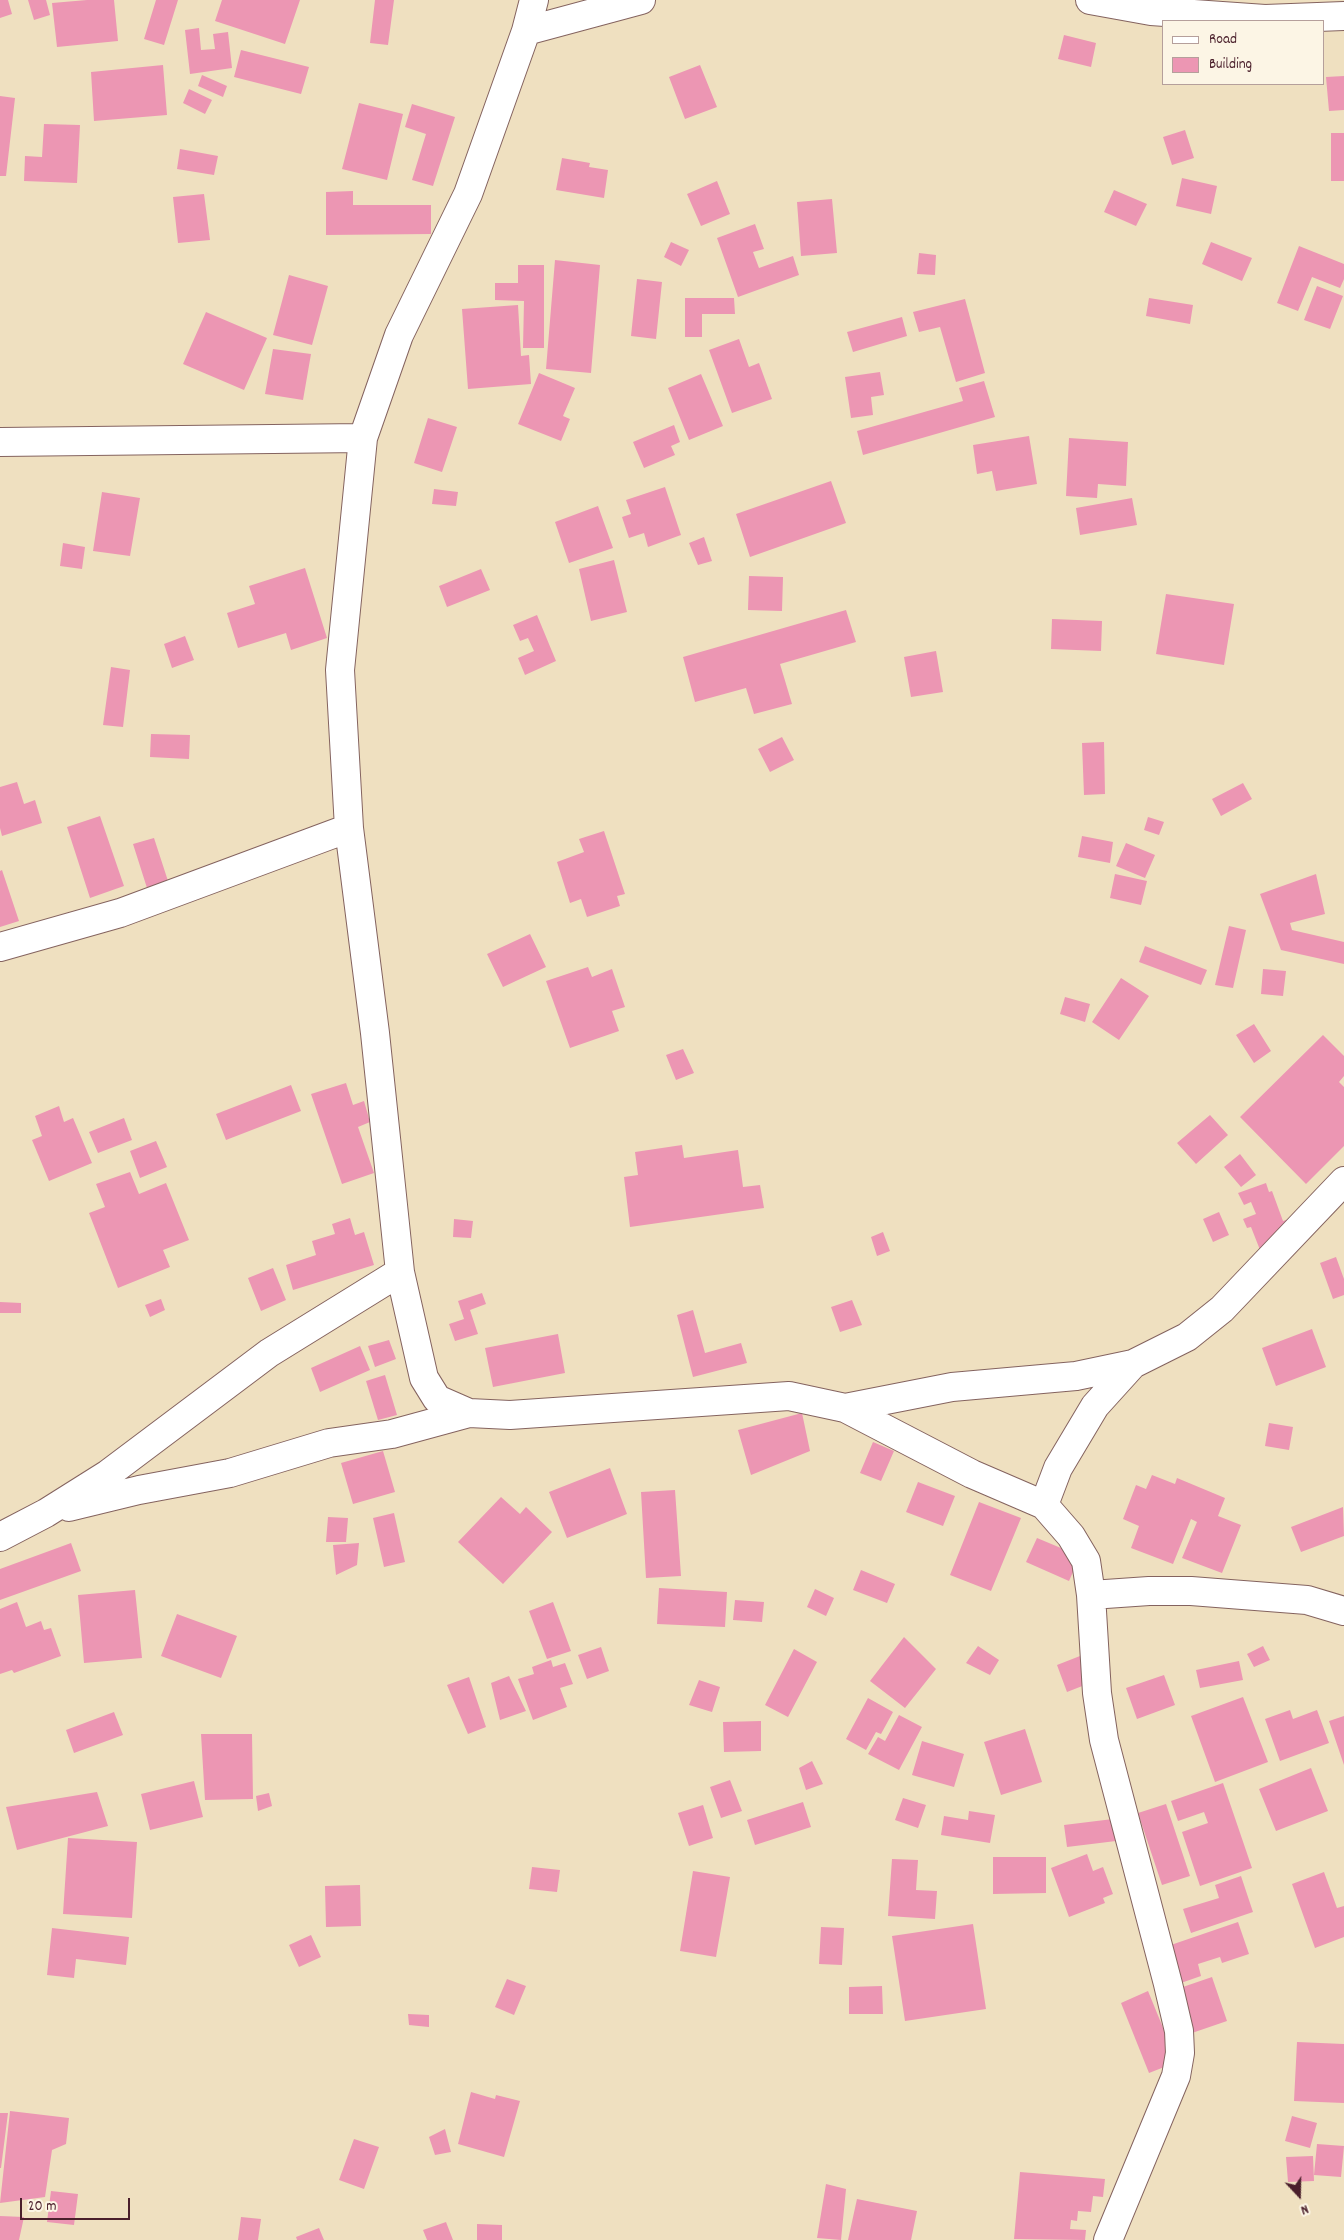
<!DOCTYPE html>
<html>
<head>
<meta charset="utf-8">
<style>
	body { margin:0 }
	#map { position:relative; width:1344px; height:2240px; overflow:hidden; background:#efe0c0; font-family:Dekko,sans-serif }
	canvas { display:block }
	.legend { position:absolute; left:1162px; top:20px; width:162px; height:65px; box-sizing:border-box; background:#fcf5e5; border:1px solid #b59f9b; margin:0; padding:6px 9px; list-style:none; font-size:15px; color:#4a1f2b }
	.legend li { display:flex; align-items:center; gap:10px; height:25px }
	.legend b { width:25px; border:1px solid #b59f9b }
	.north { position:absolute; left:1274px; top:2170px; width:50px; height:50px; -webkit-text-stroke:4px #fcf5e5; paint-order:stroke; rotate:159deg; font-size:14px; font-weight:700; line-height:20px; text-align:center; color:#4a1f2b }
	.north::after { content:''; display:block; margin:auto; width:18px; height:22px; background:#4a1f2b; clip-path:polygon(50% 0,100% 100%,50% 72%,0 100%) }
	.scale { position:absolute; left:20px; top:2198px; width:110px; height:22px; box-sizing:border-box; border:2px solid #4a1f2b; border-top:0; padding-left:6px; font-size:15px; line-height:18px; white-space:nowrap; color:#4a1f2b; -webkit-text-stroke:4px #fcf5e5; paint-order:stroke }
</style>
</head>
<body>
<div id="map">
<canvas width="1344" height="2240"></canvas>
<ul class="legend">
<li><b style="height:6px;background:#fff"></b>Road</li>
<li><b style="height:14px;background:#ec96b3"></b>Building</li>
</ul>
<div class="north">N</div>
<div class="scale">20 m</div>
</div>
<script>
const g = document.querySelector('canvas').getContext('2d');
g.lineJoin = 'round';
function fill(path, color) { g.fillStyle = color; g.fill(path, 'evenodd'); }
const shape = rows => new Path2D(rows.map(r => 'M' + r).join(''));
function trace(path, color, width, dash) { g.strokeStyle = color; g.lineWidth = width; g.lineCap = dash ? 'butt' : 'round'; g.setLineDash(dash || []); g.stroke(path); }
fill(shape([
	[0,0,8,0,12,14,0,18],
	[28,0,46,0,50,15,34,20],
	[87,0,114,0,118,41,57,47,52,3],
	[156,0,178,0,164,45,144,39],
	[222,0,300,0,285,44,215,21],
	[375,0,394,0,388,45,370,43],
	[199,28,201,50,215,49,213,34,228,32,232,68,190,74,185,30],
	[1064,35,1096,43,1091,67,1058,59],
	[241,50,309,67,301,94,234,77],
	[163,65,167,115,94,121,91,72],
	[700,65,717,107,685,119,669,77],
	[202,75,227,86,223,97,198,86],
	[1344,76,1344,110,1329,111,1326,77],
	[189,89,212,100,205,114,183,103],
	[0,96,15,98,6,176,0,176],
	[359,103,403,114,387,180,342,169],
	[412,104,455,117,433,186,412,180,426,134,405,127],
	[44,124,80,125,77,183,24,181,25,156,42,157],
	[1185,130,1194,158,1172,165,1163,137],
	[1331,133,1344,133,1344,181,1331,181],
	[180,149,218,156,214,175,177,169],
	[562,158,590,163,589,167,608,170,604,198,556,190],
	[1182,178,1217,186,1211,214,1176,206],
	[717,181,730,214,701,226,687,194],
	[1114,190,1147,204,1136,226,1104,212],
	[353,191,353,205,431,205,431,234,326,235,326,192],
	[204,194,210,240,178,243,173,197],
	[832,199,837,253,801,256,797,202],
	[755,224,764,249,753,252,759,268,793,256,799,275,738,297,717,238],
	[671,242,689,250,681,266,664,257],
	[1211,242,1252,258,1242,281,1202,264],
	[1299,246,1344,264,1344,279,1340,288,1312,277,1298,311,1277,303],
	[919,253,936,255,935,275,917,274],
	[555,260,600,265,591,373,546,369],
	[518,265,544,265,544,348,523,348,524,301,495,300,495,283,518,283],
	[289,275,328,286,312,345,273,335],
	[637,279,662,282,656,339,631,336],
	[1317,286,1343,296,1330,329,1304,320],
	[685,298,734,298,735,314,702,314,702,337,685,337],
	[1149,298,1193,305,1190,324,1146,316],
	[965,299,985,373,956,382,940,327,919,332,913,312],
	[518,305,521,356,529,355,531,384,468,389,462,309],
	[206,312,267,338,244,390,183,364],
	[902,317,907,336,853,352,847,332],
	[739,339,749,367,759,363,772,399,732,413,709,350],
	[273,349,311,354,303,400,265,394],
	[880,372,884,395,871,397,873,415,851,418,845,377],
	[539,373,575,388,563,416,570,419,561,441,518,424],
	[701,374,723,426,689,440,668,388],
	[984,381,995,417,863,455,857,431,963,401,959,388],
	[428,418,457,427,442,472,414,463],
	[674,425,680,442,671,446,675,455,644,468,633,442],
	[1029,436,1037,484,996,491,992,471,977,474,973,445],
	[1069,438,1128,442,1126,486,1098,484,1097,498,1066,496],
	[831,481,846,523,750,557,736,514],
	[665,487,681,535,648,547,644,533,629,538,622,517,631,514,626,500],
	[434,489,458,492,456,506,432,504],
	[102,492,140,498,130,556,93,551],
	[1132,498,1137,525,1080,535,1076,508],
	[598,506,613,548,569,563,555,522],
	[704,537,712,561,698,565,689,543],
	[63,543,85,547,82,569,60,566],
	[614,560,627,612,591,621,579,569],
	[305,568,327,638,291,650,286,633,238,648,227,613,255,604,249,586],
	[481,569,490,590,447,607,439,586],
	[749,576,783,577,782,611,748,610],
	[1166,594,1234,604,1224,665,1156,654],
	[846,610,856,642,780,664,792,704,754,714,746,688,695,702,683,657],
	[537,615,556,661,525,675,518,658,534,651,528,638,520,641,513,625],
	[1052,619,1102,621,1101,651,1051,649],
	[185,636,194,660,172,668,164,644],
	[936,651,943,692,911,697,904,657],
	[111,667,130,670,123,727,103,725],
	[151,734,190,735,189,759,150,757],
	[782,737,794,760,770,772,758,749],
	[1104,742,1105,794,1084,795,1082,743],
	[17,782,24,804,35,800,42,823,2,836,0,828,0,787],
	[1243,783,1252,799,1221,816,1212,799],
	[100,816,124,886,90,898,67,827],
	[1148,817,1164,822,1159,835,1144,830],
	[604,831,625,894,617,896,620,906,587,917,581,899,570,903,557,862,584,852,579,839],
	[1082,836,1113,842,1110,863,1078,857],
	[154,838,168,881,147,888,133,844],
	[1126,843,1155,855,1145,878,1116,866],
	[2,870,19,921,0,927,0,871],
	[1115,874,1147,881,1141,905,1110,898],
	[1316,874,1325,914,1290,923,1292,930,1344,942,1344,964,1281,950,1260,894],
	[1229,926,1246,930,1233,988,1215,985],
	[530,934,546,967,503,987,487,954],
	[1145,946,1207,970,1201,985,1139,962],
	[588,967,592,977,612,969,625,1007,612,1011,619,1031,570,1048,546,981],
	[1263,969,1286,971,1283,996,1261,994],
	[1121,978,1149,996,1119,1040,1092,1022],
	[1065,997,1090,1004,1085,1022,1060,1014],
	[1254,1024,1271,1051,1254,1063,1236,1035],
	[1323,1035,1344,1056,1344,1076,1339,1082,1344,1087,1344,1146,1306,1184,1240,1117],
	[683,1049,694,1073,676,1080,666,1055],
	[346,1083,353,1105,364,1101,370,1122,358,1127,374,1173,342,1184,311,1094],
	[291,1085,301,1111,226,1140,216,1114],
	[59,1106,64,1122,73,1118,92,1163,49,1181,32,1140,42,1136,35,1116],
	[1210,1115,1228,1135,1196,1164,1177,1143],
	[124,1118,132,1140,98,1153,89,1132],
	[156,1141,167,1167,140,1178,130,1151],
	[682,1145,684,1158,738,1150,743,1187,760,1185,764,1208,630,1227,624,1177,638,1175,635,1152],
	[1240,1154,1256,1175,1241,1187,1224,1167],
	[130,1172,139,1194,166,1183,189,1240,163,1250,170,1267,118,1288,89,1213,105,1207,96,1184],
	[1266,1183,1269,1192,1272,1191,1283,1221,1289,1219,1262,1255,1251,1227,1247,1228,1243,1219,1256,1214,1251,1202,1244,1205,1238,1193],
	[1219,1212,1229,1235,1213,1242,1203,1219],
	[350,1218,355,1235,364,1232,374,1265,293,1290,286,1265,316,1255,312,1241,335,1234,332,1224],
	[454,1219,473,1221,471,1238,453,1237],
	[883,1232,890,1251,877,1256,871,1237],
	[1336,1257,1344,1279,1344,1295,1333,1299,1320,1263],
	[273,1268,286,1300,261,1311,248,1278],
	[482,1293,486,1304,470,1310,478,1334,455,1341,449,1324,464,1319,458,1301],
	[161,1299,165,1310,150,1317,145,1305],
	[852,1300,862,1325,840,1332,831,1307],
	[0,1302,21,1303,21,1313,0,1313],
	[693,1310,705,1353,741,1343,747,1363,693,1377,677,1315],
	[1312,1329,1326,1367,1276,1386,1262,1348],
	[558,1334,565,1373,493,1387,485,1348],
	[389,1340,396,1359,375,1367,368,1346],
	[360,1346,370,1370,320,1392,311,1368],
	[385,1375,397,1415,378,1420,366,1381],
	[802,1413,810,1451,751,1475,738,1430],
	[1269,1423,1293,1427,1289,1450,1265,1446],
	[873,1442,894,1451,881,1481,860,1473],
	[383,1451,395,1492,353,1504,341,1463],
	[610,1468,627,1514,567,1538,549,1492],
	[1152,1475,1175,1484,1177,1478,1225,1498,1218,1516,1241,1525,1222,1573,1182,1558,1197,1522,1191,1519,1173,1564,1131,1548,1139,1526,1123,1519,1136,1485,1146,1489],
	[918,1482,955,1496,943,1526,906,1512],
	[675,1490,681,1576,646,1578,641,1492],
	[501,1497,520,1514,526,1507,552,1532,503,1584,458,1542],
	[979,1502,1021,1518,991,1591,950,1575],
	[1343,1507,1344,1536,1301,1552,1291,1527],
	[394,1513,405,1562,384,1567,373,1518],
	[328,1517,348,1518,346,1542,326,1542],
	[1037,1538,1080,1556,1069,1581,1026,1562],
	[71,1543,81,1571,0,1600,0,1569],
	[359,1543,357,1565,336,1575,333,1545],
	[861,1570,895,1584,887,1603,853,1590],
	[659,1588,727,1592,725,1627,657,1624],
	[815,1589,834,1598,826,1616,807,1607],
	[135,1590,142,1658,84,1663,78,1595],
	[735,1600,764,1602,762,1622,733,1620],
	[17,1602,26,1627,41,1621,44,1630,51,1628,61,1656,14,1673,12,1670,0,1674,0,1609],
	[553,1602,571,1651,547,1659,529,1611],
	[177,1614,237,1636,221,1678,161,1656],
	[904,1637,936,1669,905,1708,870,1681],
	[978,1646,999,1660,990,1675,966,1663],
	[1263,1646,1270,1660,1254,1667,1247,1654],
	[601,1647,609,1671,587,1679,578,1655],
	[794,1649,817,1662,788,1717,765,1705],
	[1080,1656,1090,1683,1067,1692,1057,1665],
	[551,1660,553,1667,565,1663,573,1684,560,1688,567,1707,533,1720,518,1679,534,1674,532,1667],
	[1239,1661,1243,1680,1200,1688,1196,1670],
	[1164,1675,1175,1705,1137,1719,1126,1688],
	[509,1676,526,1711,500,1720,491,1683],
	[469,1677,486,1727,468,1734,447,1685],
	[699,1680,720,1687,712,1712,689,1705],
	[1243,1697,1268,1762,1215,1782,1191,1716],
	[868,1698,893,1712,881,1734,876,1732,866,1750,846,1739],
	[1290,1710,1293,1719,1317,1710,1329,1743,1280,1761,1265,1719],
	[114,1712,123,1735,74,1753,66,1730],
	[899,1715,922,1727,899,1770,868,1754,878,1737,885,1741],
	[1344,1716,1344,1765,1329,1721],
	[761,1721,761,1751,724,1752,723,1722],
	[1025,1729,1042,1782,1001,1795,984,1742],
	[201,1734,252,1734,253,1799,205,1800],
	[922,1741,964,1754,954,1787,912,1775],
	[812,1761,823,1784,806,1790,799,1768],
	[1311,1768,1328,1811,1276,1831,1259,1789],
	[730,1780,742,1811,721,1818,710,1787],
	[194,1781,203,1817,150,1830,141,1794],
	[1223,1783,1252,1868,1200,1886,1182,1832,1208,1823,1204,1812,1178,1821,1171,1801],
	[97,1792,108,1826,17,1850,6,1807],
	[269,1793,272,1806,258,1811,256,1796],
	[903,1798,926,1805,918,1828,895,1820],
	[803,1802,811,1827,755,1845,747,1820],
	[1166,1804,1190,1876,1162,1885,1138,1813],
	[703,1805,713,1838,689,1846,678,1813],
	[969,1811,995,1815,990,1843,941,1835,944,1816,968,1820],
	[1113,1819,1116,1841,1067,1847,1064,1825],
	[68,1838,137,1842,132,1918,63,1914],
	[1087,1854,1093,1871,1103,1867,1113,1894,1103,1898,1105,1903,1069,1917,1051,1868],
	[993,1857,1046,1857,1046,1893,993,1894],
	[892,1859,918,1860,916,1890,937,1891,935,1919,888,1916],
	[532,1867,560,1870,557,1892,529,1889],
	[693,1871,730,1877,716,1957,680,1951],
	[1324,1872,1337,1908,1344,1906,1344,1937,1315,1948,1292,1884],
	[1241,1876,1253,1912,1191,1933,1183,1909,1219,1898,1215,1885],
	[360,1885,361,1926,326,1927,325,1886],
	[1238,1922,1249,1954,1222,1963,1220,1957,1198,1964,1201,1976,1178,1984,1165,1947],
	[973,1924,986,2009,905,2021,892,1936],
	[821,1927,844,1928,842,1965,819,1964],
	[52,1928,129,1937,126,1965,76,1959,74,1978,47,1975],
	[311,1935,321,1957,299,1967,289,1945],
	[1212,1977,1227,2021,1192,2033,1177,1989],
	[507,1979,526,1986,514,2015,495,2007],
	[882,1986,883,2014,849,2014,849,1987],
	[1148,1991,1177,2062,1149,2073,1121,2003],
	[408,2014,429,2015,429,2027,409,2025],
	[1297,2042,1344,2044,1344,2103,1294,2101],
	[471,2092,495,2099,496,2095,520,2101,504,2157,458,2144],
	[10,2111,69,2118,66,2144,52,2150,45,2197,0,2203],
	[0,2113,8,2113,1,2168,0,2168],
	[1292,2116,1317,2123,1310,2148,1285,2141],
	[445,2129,451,2152,435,2155,429,2137],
	[354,2139,379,2147,364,2189,339,2180],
	[1317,2144,1344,2146,1341,2177,1314,2175],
	[1313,2156,1314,2181,1288,2182,1286,2157],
	[1020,2172,1105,2179,1103,2197,1093,2196,1091,2212,1078,2211,1077,2221,1071,2220,1070,2229,1086,2230,1085,2240,1014,2239],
	[826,2184,846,2189,841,2240,817,2238],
	[51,2191,78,2194,74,2225,47,2222],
	[857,2199,917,2211,911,2240,848,2240],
	[0,2216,24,2217,19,2240,0,2240],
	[241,2217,261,2219,258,2240,238,2240],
	[446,2222,453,2240,427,2240,423,2230],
	[477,2224,502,2225,502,2240,477,2240],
	[319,2228,324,2240,297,2240,296,2237]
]), '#ec96b3');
const minor = shape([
	[534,0,526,31,468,194,399,335,363,438,340,670,349,828,375,1033,400,1272,424,1378,437,1399,469,1413,510,1415,789,1396,845,1408,972,1474,1044,1505,1071,1536,1086,1561,1091,1595,1097,1693,1104,1740,1168,1984,1179,2031,1180,2053,1176,2076,1108,2240],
	[1090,0,1151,11,1265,19,1344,16],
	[526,31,641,0],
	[0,442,363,438],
	[0,947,120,913,349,828],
	[845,1408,952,1387,1076,1376,1133,1364],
	[1044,1505,1058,1468,1095,1406,1133,1364,1187,1337,1222,1309,1344,1181],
	[69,1507,139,1490,230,1473,329,1443,392,1434,469,1413],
	[0,1537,46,1513,108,1474,269,1353,400,1272],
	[1091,1595,1149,1591,1191,1591,1307,1600,1344,1611]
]);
trace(minor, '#84635f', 30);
trace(minor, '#fff', 28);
</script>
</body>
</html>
